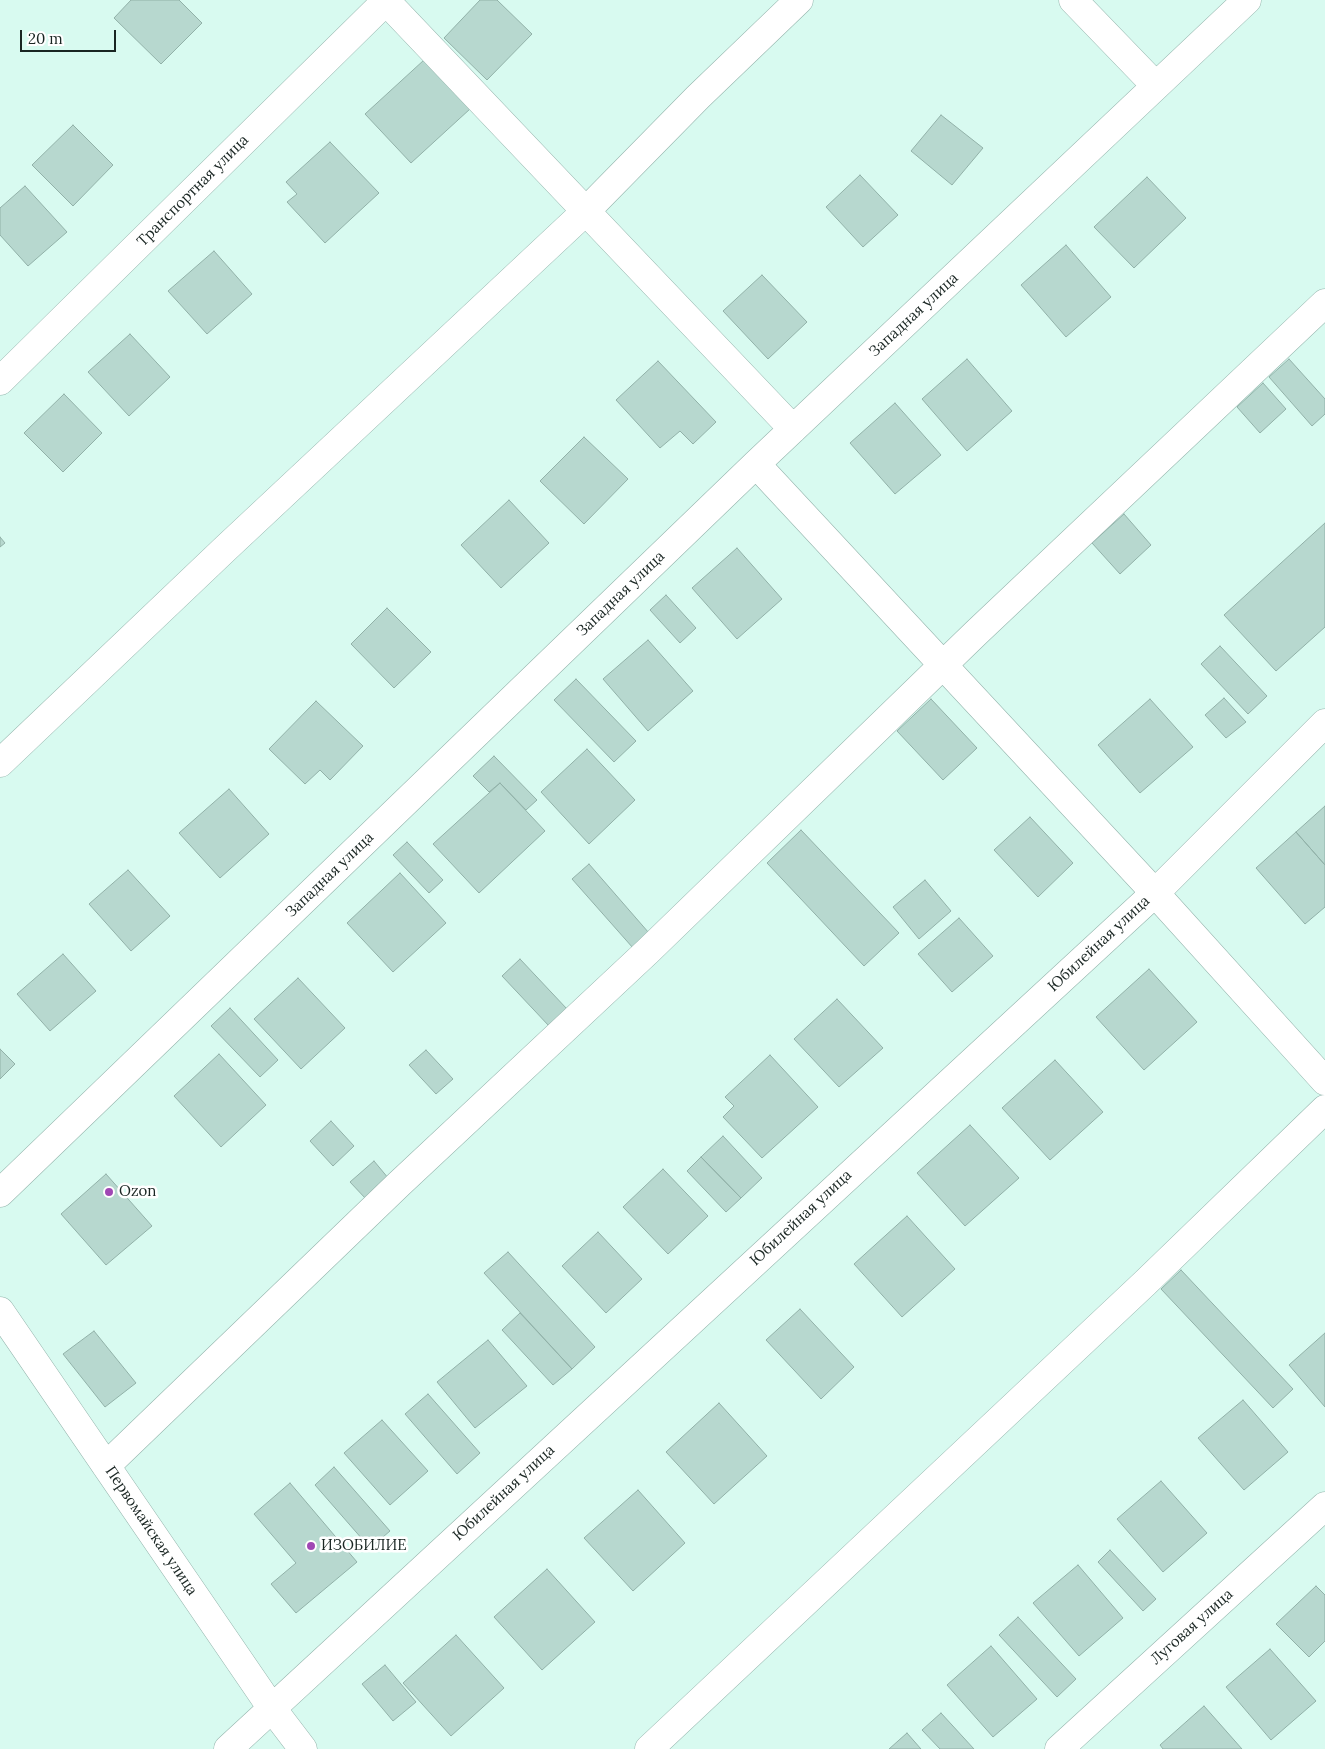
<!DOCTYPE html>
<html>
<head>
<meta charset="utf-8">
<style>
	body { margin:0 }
	#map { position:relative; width:1325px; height:1749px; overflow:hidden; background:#d8faf0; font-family:Lora,serif }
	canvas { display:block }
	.scale { position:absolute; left:20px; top:30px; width:96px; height:22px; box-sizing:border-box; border:2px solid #192522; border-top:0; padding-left:6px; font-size:15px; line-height:18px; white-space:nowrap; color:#192522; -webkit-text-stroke:4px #fff; paint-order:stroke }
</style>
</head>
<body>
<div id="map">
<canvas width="1325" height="1749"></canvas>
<div class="scale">20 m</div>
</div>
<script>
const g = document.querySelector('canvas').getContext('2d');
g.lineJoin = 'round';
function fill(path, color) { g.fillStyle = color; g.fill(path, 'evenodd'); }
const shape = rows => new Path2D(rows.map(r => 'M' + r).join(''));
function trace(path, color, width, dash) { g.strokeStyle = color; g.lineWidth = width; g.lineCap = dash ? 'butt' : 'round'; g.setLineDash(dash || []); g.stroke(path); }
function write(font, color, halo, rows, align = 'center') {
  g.font = font + ' Lora,serif'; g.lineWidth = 5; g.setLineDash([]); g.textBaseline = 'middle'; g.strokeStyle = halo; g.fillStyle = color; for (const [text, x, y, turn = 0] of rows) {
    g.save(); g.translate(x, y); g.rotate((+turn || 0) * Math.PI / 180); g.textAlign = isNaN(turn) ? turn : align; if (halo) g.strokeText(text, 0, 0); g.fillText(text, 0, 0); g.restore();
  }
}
const building = shape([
	[131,0,179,0,202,23,161,64,114,18,131,0],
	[480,0,497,0,532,34,487,80,444,38,480,0],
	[424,60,470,109,411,163,365,114,424,60],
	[941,115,983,148,952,185,911,151,941,115],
	[73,125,113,165,73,206,32,165,73,125],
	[330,142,379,193,325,243,287,202,297,194,286,182,330,142],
	[860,175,898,215,863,247,826,207,860,175],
	[1147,177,1186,218,1134,268,1094,227,1147,177],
	[25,186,67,232,28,266,0,235,0,208,25,186],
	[1066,245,1111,297,1066,337,1021,285,1066,245],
	[214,251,252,294,207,334,168,291,214,251],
	[762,275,807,322,768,359,723,311,762,275],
	[130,334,170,377,129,416,88,372,130,334],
	[967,359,1012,411,967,451,922,399,967,359],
	[1289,359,1325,399,1325,414,1312,426,1269,377,1289,359],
	[658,361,716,422,693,444,680,431,660,448,616,400,658,361],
	[1263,383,1286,409,1260,433,1237,407,1263,383],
	[64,394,102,433,63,472,24,433,64,394],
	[895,403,941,455,895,494,850,443,895,403],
	[584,437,628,479,584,524,540,481,584,437],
	[509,500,549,543,501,588,461,545,509,500],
	[1124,514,1151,545,1120,574,1092,543,1124,514],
	[1325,523,1325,627,1276,671,1224,615,1325,523],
	[0,537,5,543,0,547,0,537],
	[737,548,782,599,737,639,692,588,737,548],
	[666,595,696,628,680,643,650,610,666,595],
	[387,608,431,652,394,688,351,644,387,608],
	[648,640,693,691,648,731,603,679,648,640],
	[1220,646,1267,696,1248,714,1201,664,1220,646],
	[576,679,636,741,614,762,554,700,576,679],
	[1224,698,1246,722,1226,738,1205,715,1224,698],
	[931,699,977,748,943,780,897,731,931,699],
	[1150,699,1193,747,1140,793,1098,745,1150,699],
	[316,701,363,746,330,780,320,770,305,784,269,749,316,701],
	[587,749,635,800,589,844,541,792,587,749],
	[494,756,537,800,526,810,500,783,489,792,473,776,494,756],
	[500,783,545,831,479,893,433,844,500,783],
	[229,789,269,834,220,878,179,833,229,789],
	[1325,806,1325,865,1296,832,1325,806],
	[1030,817,1073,863,1038,897,994,850,1030,817],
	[801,830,899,933,864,966,767,863,801,830],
	[1296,832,1325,865,1325,907,1305,924,1256,868,1296,832],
	[407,842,443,880,429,893,393,855,407,842],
	[589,864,649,933,633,948,572,879,589,864],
	[128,870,170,916,131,951,89,904,128,870],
	[400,873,446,923,393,972,347,923,400,873],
	[925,880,951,911,919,939,893,907,925,880],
	[959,918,993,956,952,992,918,954,959,918],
	[63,954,96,991,50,1031,17,994,63,954],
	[520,959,567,1009,549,1026,502,976,520,959],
	[1149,969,1197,1022,1144,1070,1096,1017,1149,969],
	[298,978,345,1028,301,1069,254,1019,298,978],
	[837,999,883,1048,839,1087,794,1039,837,999],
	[230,1008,278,1060,260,1077,211,1026,230,1008],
	[0,1049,15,1064,0,1079,0,1049],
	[426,1050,453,1079,436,1094,409,1065,426,1050],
	[219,1054,266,1105,221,1147,174,1096,219,1054],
	[770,1055,818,1107,762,1158,723,1117,734,1106,725,1097,770,1055],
	[1055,1060,1103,1112,1050,1160,1002,1108,1055,1060],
	[331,1121,354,1146,333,1166,310,1141,331,1121],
	[970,1125,1019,1178,965,1226,917,1173,970,1125],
	[723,1136,762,1178,741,1198,701,1157,723,1136],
	[701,1157,741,1198,726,1212,687,1171,701,1157],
	[374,1161,389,1179,366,1199,350,1182,374,1161],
	[663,1169,708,1216,668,1254,623,1207,663,1169],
	[106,1174,152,1226,106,1265,61,1214,106,1174],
	[907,1216,955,1269,902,1317,854,1264,907,1216],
	[598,1232,642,1279,606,1313,562,1266,598,1232],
	[508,1252,595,1347,572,1369,484,1273,508,1252],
	[1181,1270,1293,1389,1273,1408,1161,1289,1181,1270],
	[800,1309,854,1367,821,1399,766,1340,800,1309],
	[520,1313,572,1369,553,1385,502,1330,520,1313],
	[94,1331,136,1383,105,1407,63,1354,94,1331],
	[1325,1333,1325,1407,1289,1365,1325,1333],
	[488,1340,527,1386,475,1428,437,1382,488,1340],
	[428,1394,480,1453,457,1474,405,1414,428,1394],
	[1243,1400,1288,1452,1244,1490,1198,1438,1243,1400],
	[719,1403,767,1456,714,1504,666,1452,719,1403],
	[382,1420,428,1471,390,1505,344,1453,382,1420],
	[334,1467,390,1531,370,1548,315,1485,334,1467],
	[1161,1481,1207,1533,1163,1572,1117,1519,1161,1481],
	[290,1483,357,1562,296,1613,271,1584,296,1563,254,1514,290,1483],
	[638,1490,685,1543,633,1591,584,1538,638,1490],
	[1110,1550,1156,1599,1143,1611,1098,1562,1110,1550],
	[1078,1565,1123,1618,1079,1656,1033,1603,1078,1565],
	[547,1569,595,1622,542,1670,494,1617,547,1569],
	[1316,1586,1325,1595,1325,1641,1309,1657,1276,1624,1316,1586],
	[1018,1617,1076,1679,1057,1697,999,1635,1018,1617],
	[456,1635,504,1688,451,1736,403,1683,456,1635],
	[991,1646,1037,1699,993,1737,947,1685,991,1646],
	[1270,1649,1316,1701,1271,1740,1226,1687,1270,1649],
	[385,1665,416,1702,393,1721,362,1684,385,1665],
	[1204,1706,1242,1749,1163,1749,1160,1745,1204,1706],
	[941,1713,974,1749,940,1749,922,1730,941,1713],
	[907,1733,921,1749,889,1749,907,1733]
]);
fill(building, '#b7d8cf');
trace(building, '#91b1a8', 1);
const minor = shape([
	[385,0,793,429],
	[1073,0,1156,86],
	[0,381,387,0],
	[756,464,1155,893,1325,1081],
	[0,763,226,548,586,211,698,97,799,0],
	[0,1193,756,464,1247,0],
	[0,1311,271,1707,303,1749],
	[106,1466,399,1184,648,951,976,633,1325,303],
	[228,1749,1155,893,1325,723],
	[649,1749,1145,1283,1325,1109],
	[1059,1749,1325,1506]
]);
trace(minor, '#94b4ac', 29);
trace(minor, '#fff', 28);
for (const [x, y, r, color] of [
	[109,1192,5,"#a047b4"],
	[311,1546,5,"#a047b4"]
]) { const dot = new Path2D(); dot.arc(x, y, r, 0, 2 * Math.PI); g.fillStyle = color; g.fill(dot); trace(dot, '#fff', 2); }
write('15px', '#192522', '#fff', [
	["Транспортная улица",193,191,-45],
	["Западная улица",914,315,-43],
	["Западная улица",621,594,-44],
	["Западная улица",330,875,-44],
	["Юбилейная улица",1099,944,-43],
	["Юбилейная улица",801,1218,-43],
	["Юбилейная улица",504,1493,-43],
	["Первомайская улица",151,1531,56],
	["Луговая улица",1192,1627,-42]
]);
write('15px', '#192522', '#fff', [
	["Ozon",119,1192],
	["ИЗОБИЛИЕ",321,1546]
], 'left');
</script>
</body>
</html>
